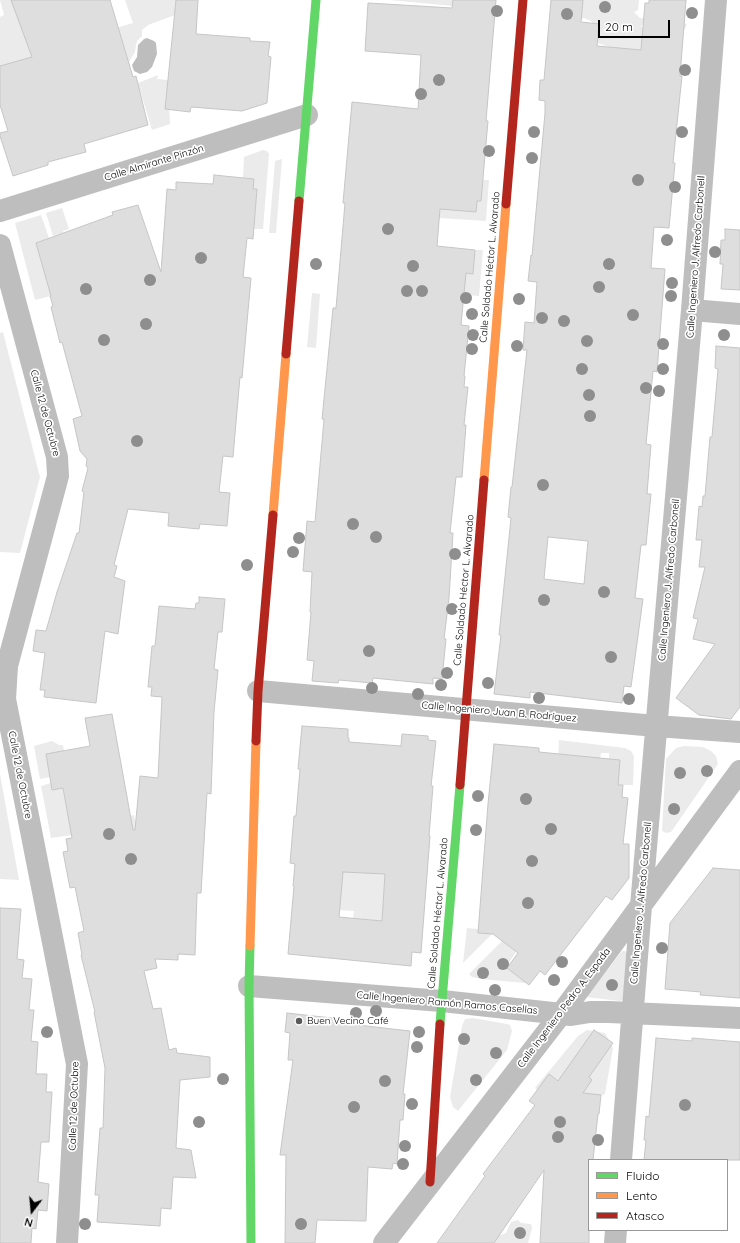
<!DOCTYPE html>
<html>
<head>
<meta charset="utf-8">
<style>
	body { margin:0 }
	#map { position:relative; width:740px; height:1243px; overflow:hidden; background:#fff; font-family:Quicksand,sans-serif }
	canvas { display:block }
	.legend { position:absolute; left:588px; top:1159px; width:140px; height:72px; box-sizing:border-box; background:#fff; border:1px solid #999; margin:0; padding:5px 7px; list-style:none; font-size:12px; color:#000 }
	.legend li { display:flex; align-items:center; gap:8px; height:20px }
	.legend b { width:20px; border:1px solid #999 }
	.north { position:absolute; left:12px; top:1191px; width:40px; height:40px; -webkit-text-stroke:3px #fff; paint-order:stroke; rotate:196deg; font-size:11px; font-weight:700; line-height:16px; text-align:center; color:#000 }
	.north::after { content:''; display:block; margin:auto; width:14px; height:18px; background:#000; clip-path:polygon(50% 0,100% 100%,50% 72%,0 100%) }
	.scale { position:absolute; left:598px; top:20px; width:72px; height:18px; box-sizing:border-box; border:2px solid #000; border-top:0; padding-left:5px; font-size:12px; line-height:14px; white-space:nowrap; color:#000; -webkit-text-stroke:3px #fff; paint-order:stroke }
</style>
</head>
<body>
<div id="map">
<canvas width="740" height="1243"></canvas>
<ul class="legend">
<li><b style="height:5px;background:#63d668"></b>Fluido</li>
<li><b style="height:5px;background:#ff974d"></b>Lento</li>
<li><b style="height:5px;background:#b3261e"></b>Atasco</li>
</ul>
<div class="north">N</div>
<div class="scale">20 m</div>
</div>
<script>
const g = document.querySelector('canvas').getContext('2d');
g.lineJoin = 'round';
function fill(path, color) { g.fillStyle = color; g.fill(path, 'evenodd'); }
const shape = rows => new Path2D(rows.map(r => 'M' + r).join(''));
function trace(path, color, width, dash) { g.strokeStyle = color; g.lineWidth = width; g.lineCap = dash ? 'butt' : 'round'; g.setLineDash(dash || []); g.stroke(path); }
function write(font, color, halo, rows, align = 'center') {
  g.font = font + ' Quicksand,sans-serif'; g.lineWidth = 3.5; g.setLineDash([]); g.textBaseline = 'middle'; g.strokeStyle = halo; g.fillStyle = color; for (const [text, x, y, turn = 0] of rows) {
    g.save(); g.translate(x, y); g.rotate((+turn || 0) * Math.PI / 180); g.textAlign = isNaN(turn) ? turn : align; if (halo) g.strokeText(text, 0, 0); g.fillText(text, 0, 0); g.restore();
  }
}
fill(shape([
	[0,0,18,0,15,10,20,24,85,41,23,60,0,66,0,17,4,15],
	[125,0,176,0,175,15,148,25,142,30,142,36,137,41,136,45,135,52,129,62,122,39,95,47,92,35,133,23],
	[390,0,453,0,453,6],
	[577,0,639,0,638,10,634,12,640,18,681,22,687,24,685,29,679,32,641,25,643,30,641,50,612,48,598,43,598,32,595,30,591,21,584,18,575,21],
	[158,75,157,79,168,80,170,124,152,130,138,83],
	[263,150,267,151,269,154,263,229,254,229,257,190,253,189,254,179,243,178,244,157],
	[282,159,276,233,269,233,275,161],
	[483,180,489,180,486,221,439,218,407,196,481,201],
	[62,208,69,229,63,231,66,239,60,241,58,234,53,236,46,213],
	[41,215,49,238,36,243,48,285,78,289,35,300,15,223],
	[475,250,483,250,479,296,458,294,466,273,473,274],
	[312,293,320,294,316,348,307,347],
	[3,332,40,477,20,553,0,552,0,333],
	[559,740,625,748,631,751,634,756,633,785,618,785,609,759,609,753,601,753,600,759,558,761],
	[52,741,59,745,63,745,64,751,46,754,50,777,40,779,34,746],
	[684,746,703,747,711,751,716,756,718,764,671,832,666,833,662,831,666,759,676,748],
	[0,774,19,880,0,879],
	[51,783,52,790,63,788,67,812,115,820,134,815,145,868,86,833,51,838,41,786],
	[342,868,385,874,382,921,353,918,354,911,339,910],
	[467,928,478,929,478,933,492,934,463,963],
	[507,936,507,945,516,952,505,968,507,968,525,982,525,983,481,979,472,977,469,974],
	[622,951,626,951,627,955,623,1000,620,1001,586,997],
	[473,1018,507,1024,510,1025,512,1031,507,1050,458,1111,453,1107,450,1097,462,1026,465,1019],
	[587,1030,605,1033,613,1048,605,1094,598,1097,543,1095,535,1088,578,1036],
	[518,1220,521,1223,531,1224,532,1228,528,1243,479,1243,506,1233,511,1222]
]), '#ebebeb');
fill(shape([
	[147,38,154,41,156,43,157,54,152,67,147,72,140,74,134,71,132,65,137,57,138,45,144,39]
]), '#bdbdbd');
const building = shape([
	[11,0,110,0,133,77,136,76,148,125,84,144,86,152,48,162,48,165,13,176,0,136,0,133,8,131,0,105,0,66,32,57,11,0],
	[176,0,198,0,196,34,250,38,250,41,270,42,268,56,271,57,267,103,242,111,191,107,190,112,165,109,176,0],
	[453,0,496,0,486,121,488,121,481,201,477,201,476,212,440,209,437,246,475,250,473,274,466,273,461,325,469,326,464,376,465,376,464,387,468,387,464,425,466,425,462,477,456,477,450,533,453,533,449,598,444,639,446,639,442,679,433,678,433,684,373,678,372,683,339,680,338,683,312,681,314,661,307,660,311,612,310,612,312,572,303,571,307,521,315,522,324,419,322,419,333,308,336,308,345,203,343,203,352,102,418,109,421,55,365,51,368,3,452,8,453,0],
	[551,0,583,0,581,22,599,24,597,46,641,50,645,3,649,3,649,0,686,0,680,76,682,76,675,143,673,163,675,163,669,228,654,227,651,268,665,269,657,372,653,371,646,444,651,445,647,494,651,494,646,545,641,545,635,598,643,599,631,687,624,686,622,703,530,692,530,698,494,694,501,635,499,635,511,518,508,517,511,487,512,487,527,350,523,350,525,322,534,323,537,282,528,281,531,255,532,256,545,113,545,101,539,100,540,80,544,80,551,0],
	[548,537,588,541,584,584,544,579,548,537],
	[214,175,254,179,253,189,257,189,253,239,247,238,243,277,251,278,242,378,240,377,233,457,223,456,219,492,230,493,227,526,200,524,199,529,168,526,169,513,128,509,114,565,117,566,114,577,125,581,118,634,105,631,96,703,44,697,45,690,40,690,45,653,33,651,36,630,46,631,57,592,77,533,79,533,84,492,82,491,88,468,86,466,87,459,80,451,73,419,82,416,62,342,60,343,51,307,53,306,50,296,51,296,36,243,113,215,112,212,138,205,161,272,167,189,176,190,176,182,213,184,214,175],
	[725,229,740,230,740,290,721,289,723,264,720,264,721,240,725,240,725,229],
	[716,346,740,348,740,707,731,719,699,715,676,698,715,644,693,639,698,619,693,618,705,567,699,567,702,540,696,540,699,506,702,507,703,496,705,496,710,437,712,437,718,369,715,368,716,346],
	[199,597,225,599,222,632,218,632,214,669,218,670,214,712,211,794,207,793,201,893,197,893,195,955,178,954,178,960,155,959,157,968,144,971,153,1009,161,1008,169,1050,176,1048,177,1053,210,1057,210,1077,180,1080,176,1148,191,1150,196,1178,173,1177,171,1209,161,1208,160,1226,97,1222,99,1195,95,1195,100,1128,103,1128,105,1068,94,1012,95,1012,81,955,82,955,78,933,84,931,75,887,70,888,63,852,68,851,66,839,72,838,63,788,52,790,46,754,90,746,85,718,112,714,133,830,135,830,140,776,158,778,162,697,151,696,152,687,148,687,152,646,155,646,159,606,195,609,196,603,199,603,199,597],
	[302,726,348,729,348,738,349,738,349,742,401,746,402,734,428,736,428,740,436,741,431,786,433,786,429,836,430,836,421,953,412,952,411,966,288,954,294,886,293,886,295,864,290,863,294,816,296,816,300,769,298,769,302,726],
	[343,872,385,874,382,921,339,917,343,872],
	[494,744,539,748,539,752,620,760,618,785,623,785,622,797,628,798,623,844,629,844,629,878,612,900,606,896,545,975,540,971,529,985,507,968,518,953,493,934,478,933,488,804,494,744],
	[713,868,740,870,740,998,700,995,701,992,665,989,670,923,713,868],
	[0,908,21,909,17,959,24,960,22,978,32,979,29,1010,34,1010,31,1041,38,1042,36,1074,47,1074,46,1092,52,1092,49,1142,41,1142,38,1182,49,1184,47,1211,38,1210,36,1229,32,1228,31,1243,0,1243,0,908],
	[287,1013,341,1019,340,1023,410,1031,403,1094,405,1094,403,1120,400,1120,397,1164,393,1163,392,1169,368,1167,366,1221,317,1220,315,1243,285,1243,286,1155,280,1155,293,1060,288,1060,290,1033,285,1032,287,1013],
	[594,1030,613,1043,589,1077,592,1080,583,1093,601,1095,599,1114,598,1114,593,1160,589,1160,589,1243,540,1243,544,1170,494,1243,437,1243,485,1176,483,1174,535,1105,529,1101,549,1074,558,1081,594,1030],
	[656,1038,692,1041,692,1038,740,1042,740,1160,644,1160,646,1140,644,1140,646,1116,649,1117,656,1038]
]);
fill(building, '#dedede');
trace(building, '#c6c6c6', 1);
trace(shape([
	[0,211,307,115],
	[0,245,57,457,58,476,7,666,5,699,77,1064,67,1243],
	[692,310,740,314],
	[258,691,656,726,740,732],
	[249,986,442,1001,571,1015,590,1012,609,1012,740,1018],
	[621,1160,641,906,692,310,716,0],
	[384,1243,561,1014,740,771],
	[615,1243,616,1230]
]), '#bebebe', 22);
trace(shape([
	[299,201,316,0],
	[250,946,249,986,251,1243],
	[440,1024,460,785]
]), '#63d668', 9);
trace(shape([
	[484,480,506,204],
	[273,515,286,354],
	[250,946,256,741]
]), '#ff974d', 9);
trace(shape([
	[506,204,523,0],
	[286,354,299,201],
	[256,741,258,691,273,515],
	[460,785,484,480],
	[430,1182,440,1024]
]), '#b3261e', 9);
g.fillStyle = '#8e8e8e';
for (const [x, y] of [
	[605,7],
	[497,11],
	[692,13],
	[567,14],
	[685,70],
	[439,80],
	[421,94],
	[534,132],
	[682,132],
	[489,151],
	[532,158],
	[638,180],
	[675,187],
	[388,229],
	[667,240],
	[715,252],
	[201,258],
	[316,264],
	[609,264],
	[413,266],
	[150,280],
	[672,283],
	[599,287],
	[86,289],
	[407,291],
	[422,291],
	[671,296],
	[466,298],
	[519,299],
	[472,314],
	[633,315],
	[542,318],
	[564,321],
	[146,324],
	[473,335],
	[724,335],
	[104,340],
	[587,341],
	[663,344],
	[517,346],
	[472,349],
	[582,369],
	[663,369],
	[646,388],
	[659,391],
	[589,395],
	[590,416],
	[137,441],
	[543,485],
	[353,524],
	[376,537],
	[299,538],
	[293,552],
	[455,554],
	[247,565],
	[604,592],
	[544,600],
	[452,609],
	[369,651],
	[611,657],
	[447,673],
	[488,683],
	[441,685],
	[372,688],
	[418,694],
	[539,698],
	[629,699],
	[707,771],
	[680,773],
	[478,796],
	[526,799],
	[674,809],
	[551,829],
	[476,830],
	[109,834],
	[131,859],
	[532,861],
	[528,903],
	[662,948],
	[562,962],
	[503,964],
	[483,973],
	[554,980],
	[612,985],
	[495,990],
	[376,1011],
	[356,1013],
	[47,1032],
	[419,1032],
	[464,1039],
	[417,1047],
	[496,1053],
	[223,1079],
	[476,1080],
	[385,1081],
	[412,1104],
	[685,1105],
	[354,1107],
	[199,1122],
	[560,1122],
	[558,1137],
	[598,1140],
	[405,1146],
	[403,1164],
	[85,1224],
	[301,1224],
	[520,1233]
]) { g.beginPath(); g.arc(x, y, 6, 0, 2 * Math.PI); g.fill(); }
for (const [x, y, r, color] of [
	[299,1021,4,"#595959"]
]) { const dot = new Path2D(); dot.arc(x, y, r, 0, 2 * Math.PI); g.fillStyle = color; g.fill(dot); trace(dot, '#fff', 1.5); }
write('10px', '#000', '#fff', [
	["Calle Almirante Pinzón",154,163,-17],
	["Calle Ingeniero J. Alfredo Carbonell",696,257,-86],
	["Calle Soldado Héctor L. Alvarado",490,267,-85],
	["Calle 12 de Octubre",45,413,75],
	["Calle Ingeniero J. Alfredo Carbonell",669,580,-85],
	["Calle Soldado Héctor L. Alvarado",464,590,-85],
	["Calle Ingeniero Juan B. Rodríguez",499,712,5],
	["Calle 12 de Octubre",20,775,79],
	["Calle Ingeniero J. Alfredo Carbonell",641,903,-85],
	["Calle Soldado Héctor L. Alvarado",438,913,-85],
	["Calle Ingeniero Ramón Ramos Casellas",447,1003,5],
	["Calle Ingeniero Pedro A. Espada",564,1008,-53],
	["Calle 12 de Octubre",74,1106,-88]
]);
write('10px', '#000', '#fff', [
	["Buen Vecino Café",307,1021]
], 'left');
</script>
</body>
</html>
